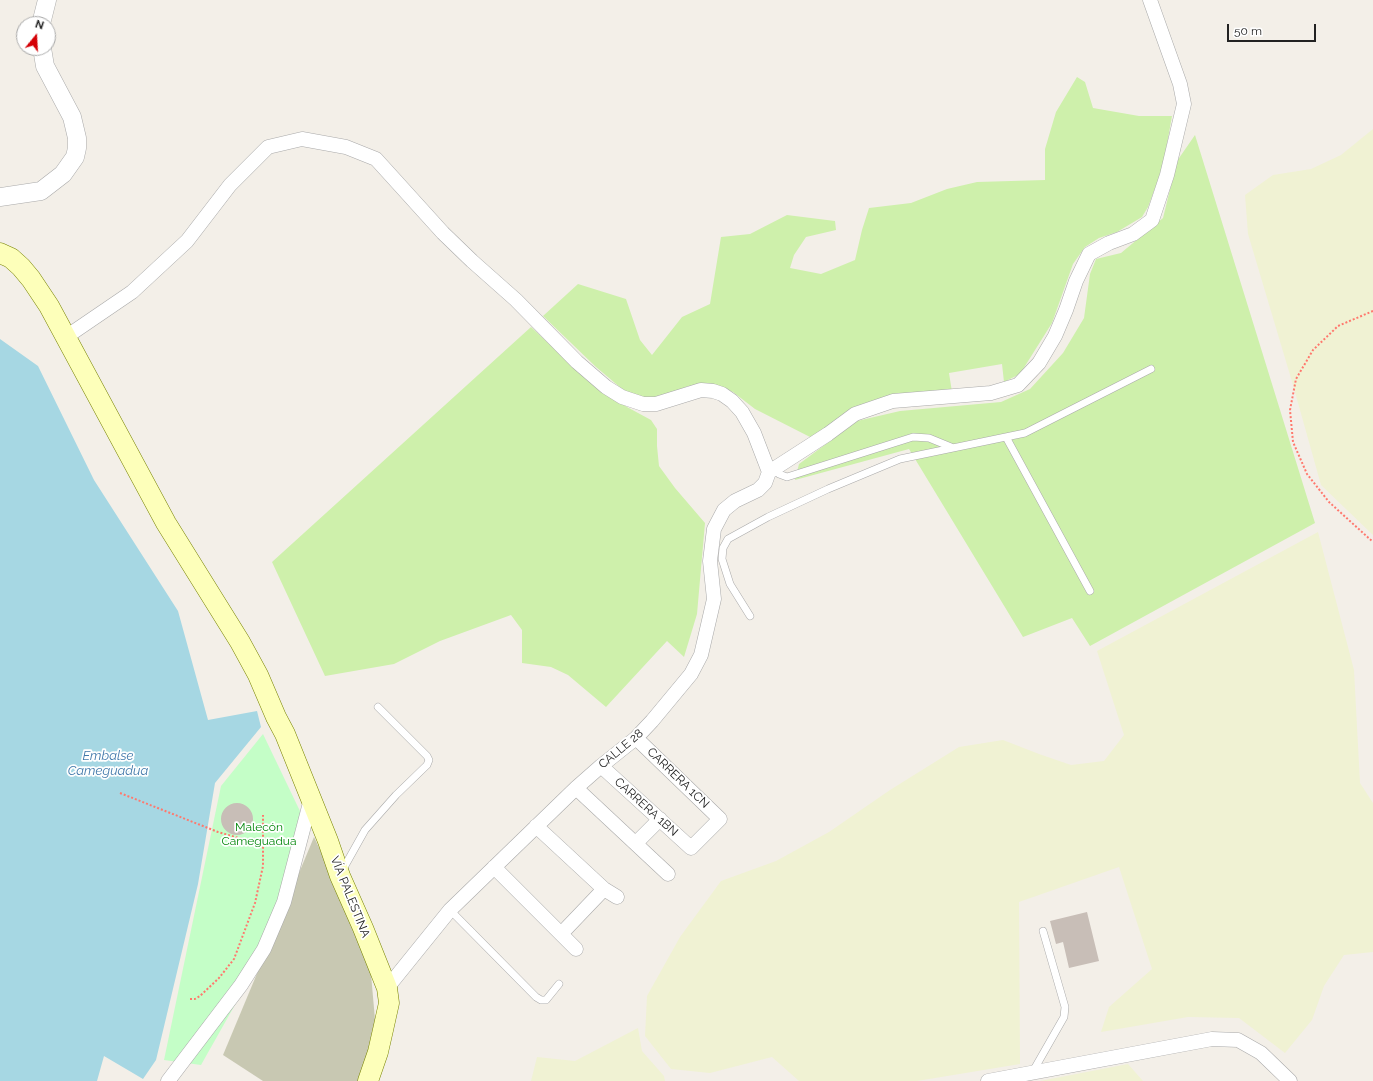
<!DOCTYPE html>
<html>
<head>
<meta charset="utf-8">
<style>
	body { margin:0 }
	#map { position:relative; width:1373px; height:1081px; overflow:hidden; background:#f3efe8; font-family:Raleway,sans-serif }
	canvas { display:block }
	.north { position:absolute; left:16px; top:16px; width:40px; height:40px; box-sizing:border-box; background:#fff; border:1px solid #a7a7a7; border-radius:50%; rotate:18deg; font-size:11px; font-weight:700; line-height:16px; text-align:center; color:#222 }
	.north::after { content:''; display:block; margin:auto; width:14px; height:18px; background:#d40005; clip-path:polygon(50% 0,100% 100%,50% 72%,0 100%) }
	.scale { position:absolute; left:1227px; top:24px; width:89px; height:18px; box-sizing:border-box; border:2px solid #222; border-top:0; padding-left:5px; font-size:12px; line-height:14px; white-space:nowrap; color:#222; -webkit-text-stroke:3px #fff; paint-order:stroke }
</style>
</head>
<body>
<div id="map">
<canvas width="1373" height="1081"></canvas>
<div class="north">N</div>
<div class="scale">50 m</div>
</div>
<script>
const g = document.querySelector('canvas').getContext('2d');
g.lineJoin = 'round';
function fill(path, color) { g.fillStyle = color; g.fill(path, 'evenodd'); }
const shape = rows => new Path2D(rows.map(r => 'M' + r).join(''));
function trace(path, color, width, dash) { g.strokeStyle = color; g.lineWidth = width; g.lineCap = dash ? 'butt' : 'round'; g.setLineDash(dash || []); g.stroke(path); }
function write(font, color, halo, rows, align = 'center') {
  g.font = font + ' Raleway,sans-serif'; g.lineWidth = 3.5; g.setLineDash([]); g.textBaseline = 'middle'; g.strokeStyle = halo; g.fillStyle = color; for (const [text, x, y, turn = 0] of rows) {
    g.save(); g.translate(x, y); g.rotate((+turn || 0) * Math.PI / 180); g.textAlign = isNaN(turn) ? turn : align; if (halo) g.strokeText(text, 0, 0); g.fillText(text, 0, 0); g.restore();
  }
}
fill(shape([
	[314,837,338,888,371,974,376,1031,361,1081,263,1081,223,1055]
]), '#c8c8b2');
fill(shape([
	[1373,129,1373,535,1321,485,1293,385,1248,234,1245,195,1273,175,1311,169,1341,155],
	[1318,532,1354,670,1360,783,1373,803,1373,952,1344,955,1324,986,1312,1020,1285,1053,1239,1018,1188,1017,1101,1032,1109,1007,1152,969,1119,867,1019,902,1020,1064,917,1081,799,1081,772,1057,710,1073,671,1069,645,1036,647,996,680,937,721,881,776,861,829,832,890,790,959,747,1003,740,1039,754,1071,765,1104,761,1124,735,1097,651],
	[638,1028,642,1051,664,1076,665,1081,531,1081,537,1057,575,1061],
	[1128,1064,1143,1081,1040,1081]
]), '#f0f2d3');
fill(shape([
	[1077,77,1085,82,1093,108,1139,116,1172,116,1163,167,1148,207,1142,217,1117,232,1099,238,1085,247,1073,264,1052,323,1020,374,1004,382,1002,364,949,373,952,392,910,393,812,438,755,409,733,392,711,385,688,386,666,396,649,398,628,394,596,367,543,316,578,284,626,299,640,340,652,355,682,317,710,304,721,237,750,234,787,215,835,221,836,230,806,237,794,255,790,268,821,274,855,260,862,230,869,208,911,203,947,189,977,182,1045,180,1045,149,1056,112],
	[1195,135,1315,523,1090,646,1072,618,1023,637,909,449,795,480,799,464,857,421,900,411,1001,402,1030,389,1063,353,1084,318,1090,274,1096,259,1121,253,1163,218,1177,161],
	[531,327,578,371,627,407,651,420,657,429,657,446,659,466,675,488,705,523,697,614,684,657,667,641,606,707,568,675,551,667,522,663,522,630,511,615,440,641,394,664,325,676,272,562]
]), '#cef0ab');
fill(shape([
	[263,734,310,832,258,964,201,1065,164,1060,221,786]
]), '#c4fec7');
fill(shape([
	[0,339,38,366,94,480,178,611,208,720,257,711,261,727,215,783,198,884,156,1060,143,1079,104,1056,97,1081,0,1081]
]), '#a6d7e3');
fill(shape([
	'221 819a16 16 0 1 1 32 0a16 16 0 1 1-32 0Z',
	[1087,912,1099,961,1069,968,1063,942,1056,944,1050,921]
]), '#c8beb7');
const service = shape([
	[1006,437,1090,591],
	[775,468,779,474,787,477,913,437,929,438,951,447],
	[750,616,730,584,722,559,723,548,728,539,768,517,828,489,900,459,1025,433,1151,369],
	[342,871,365,830,396,795,427,765,429,760,427,756,378,707],
	[450,910,536,997,541,1000,546,1000,559,984],
	[1032,1073,1064,1017,1065,1007,1043,931]
]);
const minor = shape([
	[66,337,132,292,187,241,230,185,268,147,302,139,346,147,376,159,443,233,472,261,516,300,577,362,606,387,622,397,643,404,656,404,701,390,713,391,722,394,732,401,742,412,754,433,769,472],
	[769,472,828,434,855,414,893,401,991,393,1018,385,1039,363,1055,336,1066,310,1076,281,1089,254,1109,243,1133,234,1152,220,1167,175,1184,104,1180,84,1150,0],
	[601,766,691,848,720,819,636,738],
	[576,788,668,874],
	[536,826,604,889,617,897],
	[636,843,660,819],
	[494,867,576,949],
	[561,934,604,889],
	[387,988,450,910,576,788,601,766,636,738,652,721,691,674,701,655,714,599,710,561,714,529,724,510,735,501,758,490,765,483,769,472],
	[168,1081,241,985,264,949,284,902,311,799],
	[988,1081,1212,1039,1238,1040,1261,1053,1290,1081]
]);
const tertiary = shape([
	[41,24,47,0],
	[0,197,41,191,63,174,75,157,77,148,77,138,72,117,45,66,42,48]
]);
const secondary = shape([
	[0,253,11,258,21,267,31,279,49,306,166,523,240,642,258,675,276,717,285,734,328,841,340,876,363,928,387,988,389,1003,383,1030,378,1052,368,1081]
]);
trace(service, '#a9a9a9', 8);
trace(minor, '#a9a9a9', 15);
trace(tertiary, '#a9a9a9', 19);
trace(secondary, '#778200', 21);
trace(shape([
	[1373,311,1338,326,1313,350,1296,379,1290,410,1293,442,1307,474,1329,502,1373,542],
	[120,793,218,832,263,845],
	[190,999,195,999,200,996,219,978,234,959,255,903,263,866,263,815]
]), '#ff786d', 2, [2, 2]);
trace(service, '#fff', 7);
trace(minor, '#fff', 14);
trace(tertiary, '#fff', 18);
trace(secondary, '#fdffba', 20);
write('12px', '#222', '#fff', [
	["CALLE 28",621,749,-40],
	["CARRERA 1CN",678,778,44],
	["CARRERA 1BN",646,807,42],
	["VÍA PALESTINA",350,897,68]
]);
write('12px', '#04870b', '#fff', [
	["Malecón",259,827],
	["Cameguadua",259,841]
]);
write('italic 13px', '#4078aa', '#fff', [
	["Embalse",108,756],
	["Cameguadua",108,771]
]);
</script>
</body>
</html>
